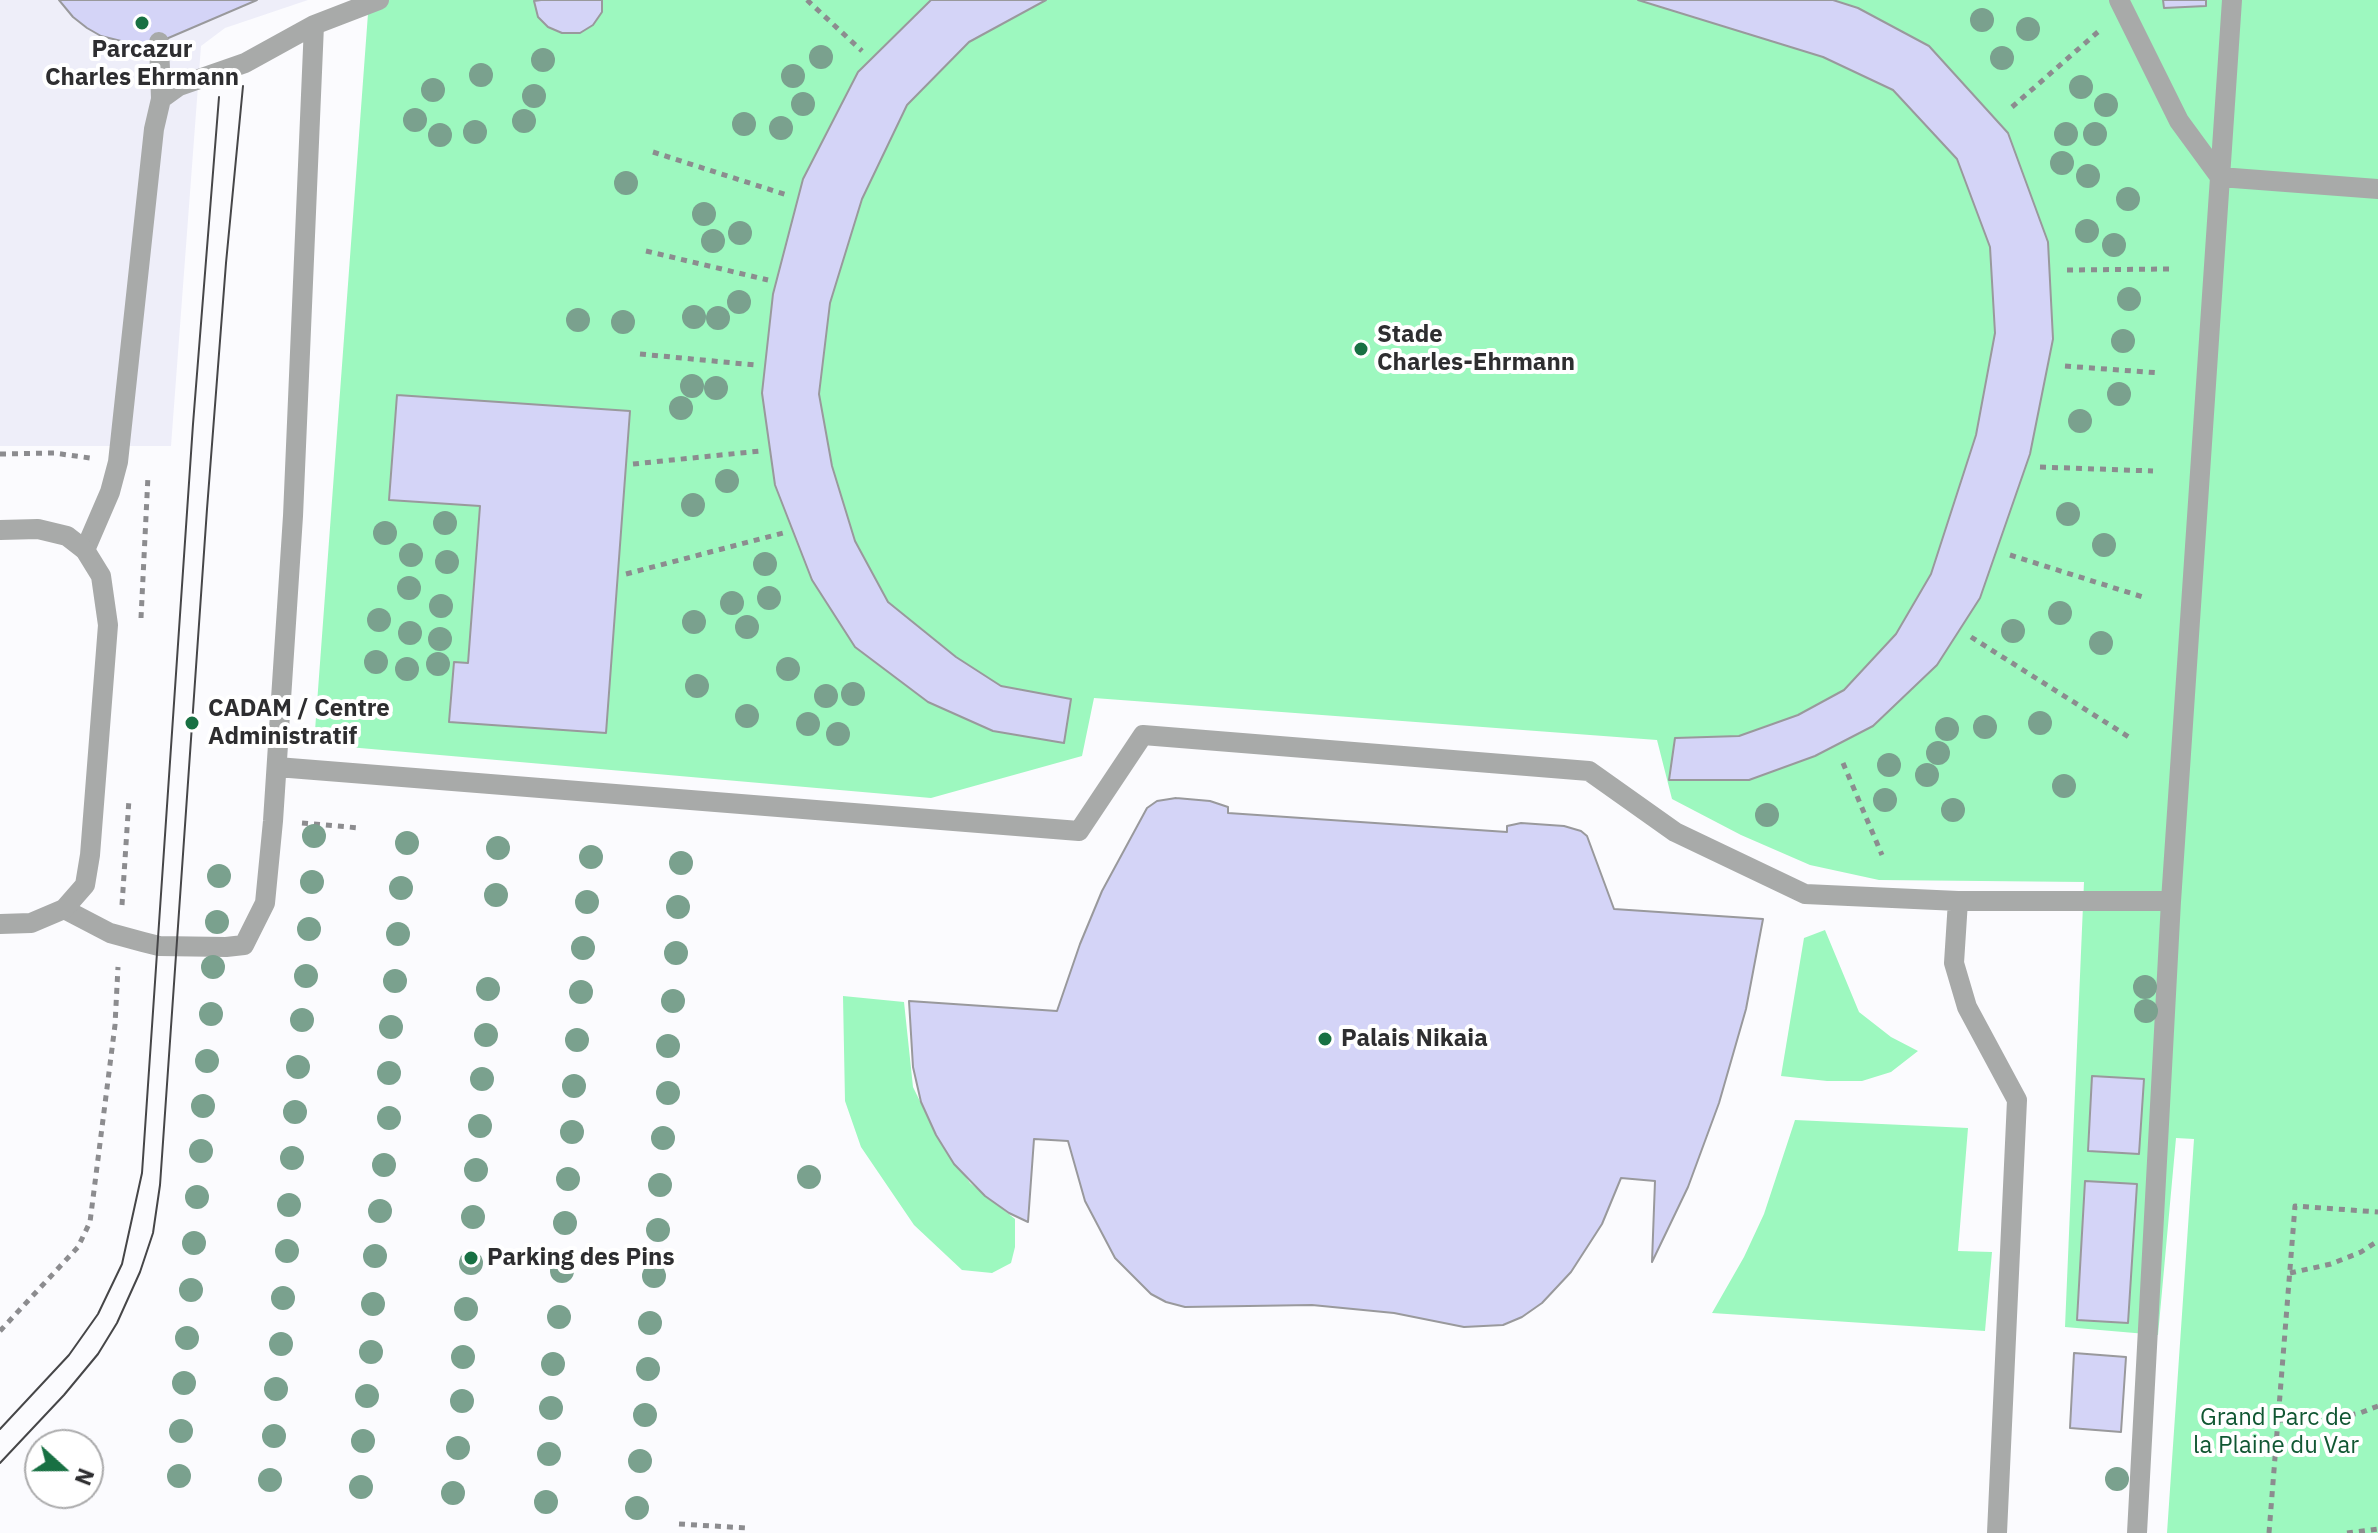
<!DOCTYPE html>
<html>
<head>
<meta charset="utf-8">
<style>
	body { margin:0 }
	#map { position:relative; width:2378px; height:1533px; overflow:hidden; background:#fbfbfe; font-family:"IBM Plex Sans",sans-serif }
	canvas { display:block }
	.north { position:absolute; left:24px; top:1429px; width:80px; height:80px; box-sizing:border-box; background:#fff; border:2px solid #ababac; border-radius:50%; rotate:111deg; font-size:22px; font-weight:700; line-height:32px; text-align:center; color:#2e2e30 }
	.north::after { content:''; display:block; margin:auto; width:28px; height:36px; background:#187043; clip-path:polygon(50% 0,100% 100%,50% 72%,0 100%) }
</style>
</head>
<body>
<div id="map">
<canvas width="2378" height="1533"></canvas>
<div class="north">N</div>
</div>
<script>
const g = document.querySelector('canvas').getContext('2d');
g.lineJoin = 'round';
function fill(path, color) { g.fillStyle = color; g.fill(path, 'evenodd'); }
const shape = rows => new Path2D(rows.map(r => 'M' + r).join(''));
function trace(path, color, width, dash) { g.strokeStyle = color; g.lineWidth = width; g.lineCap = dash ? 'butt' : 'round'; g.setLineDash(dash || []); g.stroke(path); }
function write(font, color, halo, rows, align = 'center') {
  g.font = font + ' "IBM Plex Sans",sans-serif'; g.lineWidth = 8; g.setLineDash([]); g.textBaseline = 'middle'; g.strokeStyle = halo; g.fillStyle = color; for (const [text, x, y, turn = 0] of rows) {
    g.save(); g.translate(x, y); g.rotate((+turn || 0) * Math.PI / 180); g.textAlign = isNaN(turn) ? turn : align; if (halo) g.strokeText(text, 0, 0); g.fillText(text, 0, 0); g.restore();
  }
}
fill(shape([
	[0,0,308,0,225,28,201,46,171,446,0,446]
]), '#eeeef9');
fill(shape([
	[369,0,2378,0,2378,1533,2167,1533,2194,1139,2176,1138,2158,1335,2065,1327,2084,882,1879,880,1810,865,1741,835,1672,799,1657,740,1094,698,1082,756,931,798,314,744],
	[1825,930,1859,1012,1891,1037,1918,1051,1891,1072,1862,1081,1827,1081,1781,1076,1804,938],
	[843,996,904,1002,913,1087,937,1136,970,1183,1015,1219,1015,1247,1011,1263,992,1273,962,1270,914,1225,861,1147,845,1101],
	[1795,1120,1968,1128,1958,1251,1992,1252,1985,1331,1712,1313,1744,1257,1764,1214]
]), '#9df8bf');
const building = shape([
	[59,0,257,0,159,42,133,44,101,36,87,28,73,17,59,0],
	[541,0,602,0,602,12,593,25,580,33,562,33,548,27,538,17,534,1,541,0],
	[931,0,1046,0,969,42,907,105,862,199,830,303,819,394,832,466,855,541,888,602,956,657,1001,686,1071,699,1064,743,993,731,928,702,855,647,812,580,775,485,762,393,773,294,803,179,858,72,931,0],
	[1638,0,1833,0,1858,8,1929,46,2008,133,2048,242,2053,339,2030,454,1980,598,1937,665,1873,726,1815,756,1749,780,1669,780,1675,738,1739,736,1798,715,1844,690,1896,634,1931,574,1976,435,1995,333,1990,247,1957,159,1893,90,1823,57,1638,0],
	[2163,0,2206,0,2206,6,2164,8,2163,0],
	[397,395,630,411,606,733,449,722,454,662,468,663,480,506,389,500,397,395],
	[1176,798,1210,801,1228,807,1228,813,1507,832,1507,826,1521,823,1564,826,1581,831,1587,836,1614,909,1763,919,1746,1009,1719,1103,1688,1187,1652,1262,1655,1181,1621,1178,1602,1224,1571,1272,1542,1303,1522,1317,1503,1325,1464,1327,1394,1313,1312,1305,1185,1307,1166,1302,1151,1294,1115,1258,1085,1201,1068,1141,1034,1139,1028,1222,1009,1213,985,1196,954,1164,936,1135,921,1102,913,1067,909,1001,1057,1011,1080,944,1102,891,1147,808,1157,801,1176,798],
	[2092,1076,2144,1079,2139,1154,2088,1151,2092,1076],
	[2085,1181,2137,1184,2128,1323,2077,1320,2085,1181],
	[2074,1353,2126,1357,2121,1432,2070,1428,2074,1353]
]);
fill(building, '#d4d4f7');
trace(building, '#99999c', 2);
trace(shape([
	[807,0,862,51],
	[2012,107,2099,31],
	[653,152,790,196],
	[646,251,768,280],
	[2067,270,2169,269],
	[640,354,755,365],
	[2065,366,2160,373],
	[0,454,54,453,90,458],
	[633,464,760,451],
	[2040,467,2153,471],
	[2010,555,2143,597],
	[626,574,783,533],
	[141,618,148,476],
	[1971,637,2132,739],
	[1843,763,1882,855],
	[302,823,360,828],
	[122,905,129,799],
	[2290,1273,2331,1264,2361,1252,2378,1241],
	[0,1331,78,1247,90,1222,115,1025,118,967],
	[2278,1420,2322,1420,2360,1413,2378,1406],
	[679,1524,747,1528],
	[2269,1533,2295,1206,2378,1212],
	[2347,1533,2378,1529]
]), '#8c8c8f', 5, [6, 6]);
trace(shape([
	[2119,0,2179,121,2220,177,2378,189],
	[159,42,161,99],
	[85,550,110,492,118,462,154,129,161,99,179,86,245,63,314,25,379,0],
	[277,767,1079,831,1143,735,1589,771,1675,832,1805,894,1958,901,1954,963,1967,1007,2017,1100,1997,1533],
	[1958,901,2171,901,2137,1533],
	[2171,901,2232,0],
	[64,909,110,933,143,942,159,946,226,947,244,945,265,903,273,821,293,516,314,25]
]), '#a8aaa9', 20);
trace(shape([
	[0,530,38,529,67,536,85,550,101,576,108,625,90,855,85,885,64,909,31,923,0,924]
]), '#a8aaa9', 20);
trace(shape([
	[0,1429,69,1355,98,1314,122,1264,142,1173,193,424,219,97],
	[0,1463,64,1395,98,1354,117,1323,140,1272,153,1233,160,1185,207,509,226,263,243,86]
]), '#464648', 2);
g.fillStyle = '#7aa18e';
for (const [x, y] of [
	[1982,20],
	[2028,29],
	[821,57],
	[2002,58],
	[543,60],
	[481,75],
	[793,76],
	[2081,87],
	[433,90],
	[534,96],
	[803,104],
	[2106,105],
	[415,120],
	[524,121],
	[744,124],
	[781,128],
	[475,132],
	[2066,134],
	[2095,134],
	[440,135],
	[2062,163],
	[2088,176],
	[626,183],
	[2128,199],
	[704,214],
	[2087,231],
	[740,233],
	[713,241],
	[2114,245],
	[2129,299],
	[739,302],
	[694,317],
	[718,318],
	[578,320],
	[623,322],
	[2123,341],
	[692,386],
	[716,388],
	[2119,394],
	[681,408],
	[2080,421],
	[727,481],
	[693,505],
	[2068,514],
	[445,523],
	[385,533],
	[2104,545],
	[411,555],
	[447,562],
	[765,564],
	[409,588],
	[769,598],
	[732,603],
	[441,606],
	[2060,613],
	[379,620],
	[694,622],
	[747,627],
	[2013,631],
	[410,633],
	[440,639],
	[2101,643],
	[376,662],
	[438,664],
	[407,669],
	[788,669],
	[697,686],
	[853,694],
	[826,696],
	[747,716],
	[2040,723],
	[808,724],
	[1985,727],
	[1947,729],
	[838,734],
	[1938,753],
	[1889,765],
	[1927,775],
	[2064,786],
	[1885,800],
	[1953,810],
	[1767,815],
	[314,836],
	[407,843],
	[498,848],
	[591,857],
	[681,863],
	[219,876],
	[312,882],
	[401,888],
	[496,895],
	[587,902],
	[678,907],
	[217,922],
	[309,929],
	[398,934],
	[583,948],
	[676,953],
	[213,967],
	[306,976],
	[395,981],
	[2145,987],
	[488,989],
	[581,992],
	[673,1001],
	[2146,1011],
	[211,1014],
	[302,1020],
	[391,1027],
	[486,1035],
	[577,1040],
	[668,1046],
	[207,1061],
	[298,1067],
	[389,1073],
	[482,1079],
	[574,1086],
	[668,1093],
	[203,1106],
	[295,1112],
	[389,1118],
	[480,1126],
	[572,1132],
	[663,1138],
	[201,1151],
	[292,1158],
	[384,1165],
	[476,1170],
	[809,1177],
	[568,1179],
	[660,1185],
	[197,1197],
	[289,1205],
	[380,1211],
	[473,1217],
	[565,1223],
	[658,1230],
	[194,1243],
	[287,1251],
	[375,1256],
	[471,1263],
	[562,1271],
	[654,1276],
	[191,1290],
	[283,1298],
	[373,1304],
	[466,1309],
	[559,1317],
	[650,1323],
	[187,1338],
	[281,1344],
	[371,1352],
	[463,1357],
	[553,1364],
	[648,1369],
	[184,1383],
	[276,1389],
	[367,1396],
	[462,1401],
	[551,1408],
	[645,1415],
	[181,1431],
	[274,1436],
	[363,1441],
	[458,1448],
	[549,1454],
	[640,1461],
	[179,1476],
	[2117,1479],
	[270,1480],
	[361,1487],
	[453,1493],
	[546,1502],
	[637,1508]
]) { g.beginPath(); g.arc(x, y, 12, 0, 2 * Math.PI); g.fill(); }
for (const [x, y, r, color] of [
	[142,23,8,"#187043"],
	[1361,349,8,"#187043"],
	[192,723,8,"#187043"],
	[1325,1039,8,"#187043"],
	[471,1258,8,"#187043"]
]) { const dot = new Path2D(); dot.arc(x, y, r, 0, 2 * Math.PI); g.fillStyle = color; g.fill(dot); trace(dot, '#fff', 3); }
write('bold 24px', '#2e2e30', '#fff', [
	["Parcazur",142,50,"center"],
	["Charles Ehrmann",142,78,"center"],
	["Stade",1377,335],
	["Charles-Ehrmann",1377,363],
	["CADAM / Centre",208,709],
	["Administratif",208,737],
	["Palais Nikaia",1341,1039],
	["Parking des Pins",487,1258]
], 'left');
write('24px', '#115733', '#fff', [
	["Grand Parc de",2276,1418],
	["la Plaine du Var",2276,1446]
]);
</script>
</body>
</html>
